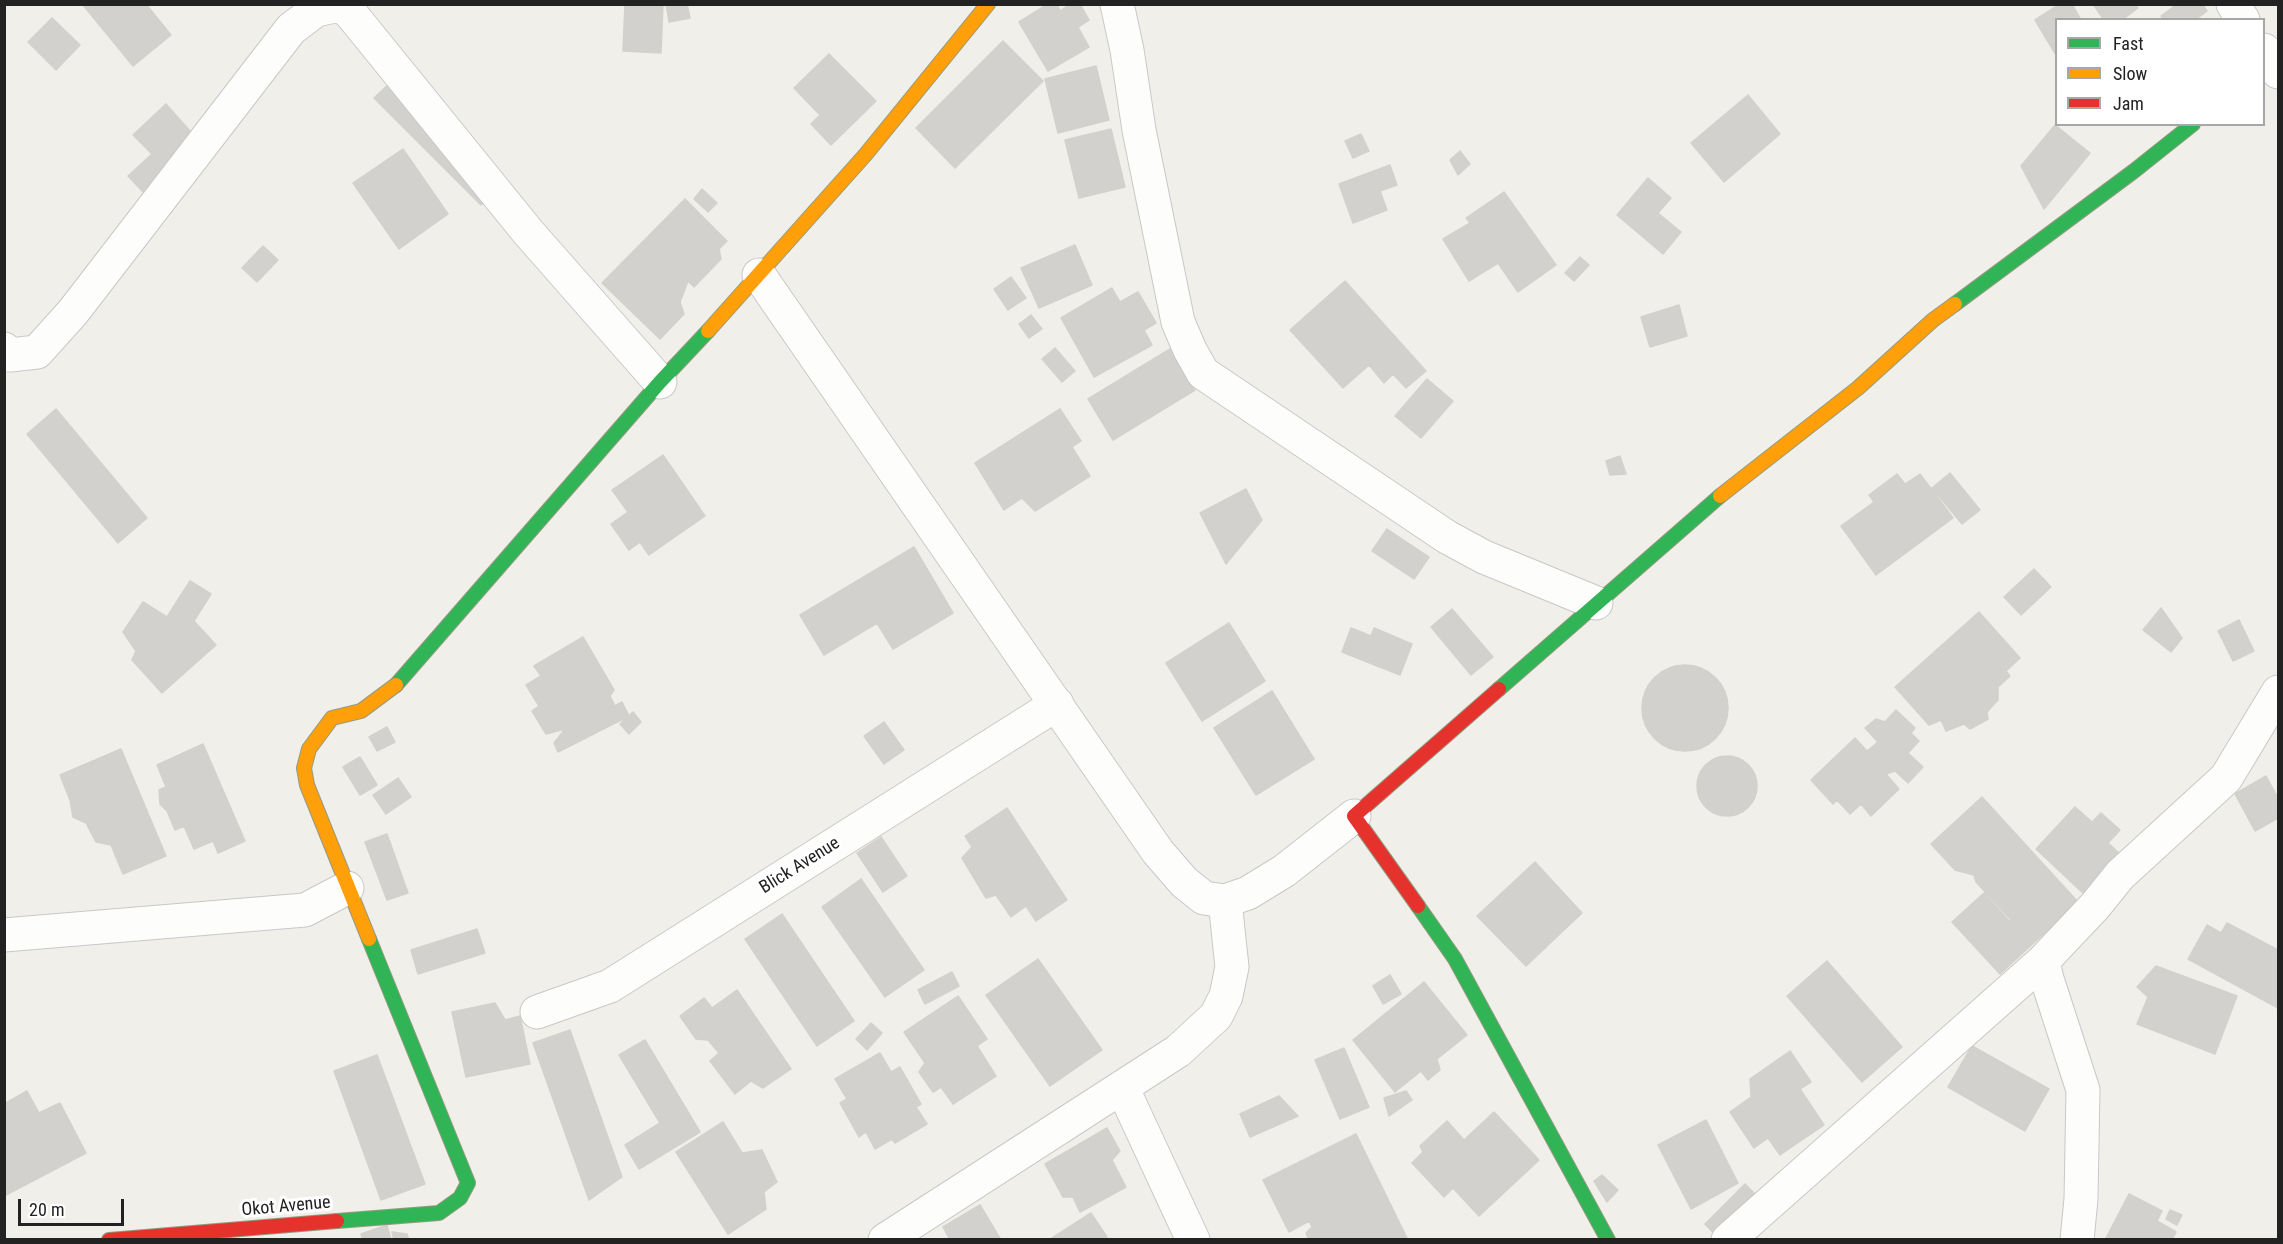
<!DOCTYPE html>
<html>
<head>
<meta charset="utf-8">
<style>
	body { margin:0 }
	#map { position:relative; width:2283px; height:1244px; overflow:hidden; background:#f0efea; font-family:"Roboto Condensed",sans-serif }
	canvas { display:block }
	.frame { position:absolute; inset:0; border:6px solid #222; pointer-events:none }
	.legend { position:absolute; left:2055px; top:18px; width:210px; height:108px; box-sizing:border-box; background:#fff; border:2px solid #a7a7a7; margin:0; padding:8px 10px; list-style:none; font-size:18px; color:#222 }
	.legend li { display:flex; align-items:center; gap:12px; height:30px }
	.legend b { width:30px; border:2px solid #a7a7a7 }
	.scale { position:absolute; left:18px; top:1199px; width:106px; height:27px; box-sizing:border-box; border:3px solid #222; border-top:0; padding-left:8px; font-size:18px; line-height:21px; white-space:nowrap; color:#222; -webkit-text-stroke:4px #fff; paint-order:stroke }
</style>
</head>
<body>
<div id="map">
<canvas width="2283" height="1244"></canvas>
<div class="frame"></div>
<ul class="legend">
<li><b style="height:8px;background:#30b455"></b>Fast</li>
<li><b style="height:8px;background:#ff9f0a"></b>Slow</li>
<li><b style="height:8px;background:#e5322d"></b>Jam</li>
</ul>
<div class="scale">20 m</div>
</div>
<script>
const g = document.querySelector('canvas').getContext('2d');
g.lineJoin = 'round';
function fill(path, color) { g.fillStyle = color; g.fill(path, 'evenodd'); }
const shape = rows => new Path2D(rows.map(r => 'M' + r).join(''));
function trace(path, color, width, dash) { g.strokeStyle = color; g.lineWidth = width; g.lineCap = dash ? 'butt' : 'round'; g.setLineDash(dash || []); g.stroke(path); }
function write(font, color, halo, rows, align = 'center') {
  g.font = font + ' "Roboto Condensed",sans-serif'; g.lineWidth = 6; g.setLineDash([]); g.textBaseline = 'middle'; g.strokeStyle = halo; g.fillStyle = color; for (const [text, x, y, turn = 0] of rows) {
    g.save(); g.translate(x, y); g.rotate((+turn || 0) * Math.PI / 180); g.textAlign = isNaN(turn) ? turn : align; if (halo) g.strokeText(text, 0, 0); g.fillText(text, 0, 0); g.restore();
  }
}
const building = shape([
	[146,4,171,35,133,66,83,5,146,4],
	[625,4,663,4,661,53,623,51,625,4],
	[666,4,687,4,690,18,669,22,666,4],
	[1048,4,1057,4,1060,11,1071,4,1080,4,1089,20,1078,27,1089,47,1048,71,1019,22,1048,4],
	[2060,4,2072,4,2081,20,2056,20,2056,55,2035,20,2060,4],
	[2093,4,2135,4,2138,8,2122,20,2104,20,2093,4],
	[2177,4,2202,4,2207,11,2195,20,2164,20,2161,16,2177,4],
	[52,18,80,45,56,70,28,42,52,18],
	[1003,41,1043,81,955,168,916,128,1003,41],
	[829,54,876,101,831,145,811,124,820,115,794,88,829,54],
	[1096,66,1109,120,1058,133,1045,79,1096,66],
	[395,78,501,185,481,205,374,98,395,78],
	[1748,95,1780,134,1724,182,1691,143,1748,95],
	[166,104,198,140,143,192,128,176,152,154,133,135,166,104],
	[2055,125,2090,153,2044,209,2021,166,2055,125],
	[1111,129,1125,187,1079,198,1065,140,1111,129],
	[1361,134,1369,151,1353,158,1345,141,1361,134],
	[403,149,448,214,399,249,353,183,403,149],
	[1460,151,1470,164,1458,175,1450,160,1460,151],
	[1390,165,1397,185,1380,191,1387,210,1353,223,1339,184,1390,165],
	[1648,178,1671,198,1658,213,1681,232,1663,254,1617,215,1648,178],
	[702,189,717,203,708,212,694,199,702,189],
	[1504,192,1556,265,1518,292,1498,263,1469,281,1443,239,1470,223,1466,218,1504,192],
	[685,199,727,241,719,249,721,259,694,287,688,281,680,302,684,314,660,339,602,283,685,199],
	[1075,245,1092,285,1039,308,1021,268,1075,245],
	[263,246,278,260,257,282,242,268,263,246],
	[1580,257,1589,265,1574,281,1565,273,1580,257],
	[1011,277,1026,298,1008,310,994,289,1011,277],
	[1345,281,1426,371,1406,388,1393,374,1384,383,1369,365,1343,388,1290,330,1345,281],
	[1112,288,1120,302,1138,292,1156,323,1144,330,1152,345,1094,377,1061,318,1112,288],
	[1679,305,1687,336,1650,347,1641,317,1679,305],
	[1031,315,1042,329,1029,338,1019,324,1031,315],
	[1055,348,1075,371,1062,382,1042,359,1055,348],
	[1170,349,1195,390,1113,440,1088,399,1170,349],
	[1427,379,1453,401,1421,438,1395,416,1427,379],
	[56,409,147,518,118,543,27,434,56,409],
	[1060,409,1081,441,1072,447,1090,476,1035,511,1022,498,1004,510,975,463,1060,409],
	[663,455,705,516,649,555,640,542,629,550,611,524,628,512,612,490,663,455],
	[1620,456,1626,474,1610,475,1606,461,1620,456],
	[1950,473,1980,510,1962,524,1932,488,1950,473],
	[1897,474,1905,484,1920,474,1953,518,1876,575,1841,526,1874,502,1869,495,1897,474],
	[1246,489,1262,520,1226,564,1200,513,1246,489],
	[1387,529,1429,557,1414,579,1372,551,1387,529],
	[914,547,953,613,893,649,877,623,824,655,800,615,914,547],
	[2034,569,2051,587,2021,615,2004,597,2034,569],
	[190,581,211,594,194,621,216,645,162,693,132,660,136,651,123,632,143,602,167,617,190,581],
	[2161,608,2182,638,2171,652,2143,630,2161,608],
	[1452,609,1493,657,1471,675,1431,627,1452,609],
	[1979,612,2020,658,2006,671,2010,676,1998,687,1998,700,1987,712,1988,719,1970,729,1964,724,1946,731,1941,720,1929,725,1895,687,1979,612],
	[2239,620,2254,651,2233,661,2218,631,2239,620],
	[1229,623,1265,681,1202,721,1166,663,1229,623],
	[1351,628,1371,636,1374,628,1412,644,1400,675,1342,652,1351,628],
	[583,637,614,690,610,696,615,706,622,702,629,716,558,752,554,743,565,729,546,734,532,711,539,706,526,685,541,676,534,666,583,637],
	'1642 708a43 43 0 1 1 86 0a43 43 0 1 1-86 0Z',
	[1272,691,1314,759,1256,795,1214,728,1272,691],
	[1896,710,1915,728,1911,733,1919,741,1908,753,1923,767,1908,783,1895,771,1886,774,1899,789,1871,816,1861,804,1850,814,1837,800,1833,804,1811,780,1855,738,1867,751,1878,742,1865,728,1876,719,1885,722,1896,710],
	[633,712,641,722,629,734,620,724,633,712],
	[884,722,904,750,884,764,864,736,884,722],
	[387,727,395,742,377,751,369,737,387,727],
	[203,744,245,841,218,853,213,841,194,849,184,826,175,830,167,811,160,804,159,790,166,787,157,765,203,744],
	[121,749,166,856,123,874,111,845,96,842,86,823,73,817,70,800,60,775,121,749],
	'1697 786a30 30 0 1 1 60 0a30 30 0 1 1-60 0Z',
	[360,757,377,785,360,795,343,767,360,757],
	[2266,776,2278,798,2278,818,2255,831,2235,794,2266,776],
	[398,778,411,797,386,814,373,795,398,778],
	[1982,797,2078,902,2000,974,1952,922,1984,893,2010,922,2011,920,1976,882,1974,875,1955,870,1931,844,1982,797],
	[2075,807,2092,822,2101,813,2120,830,2108,843,2120,854,2084,894,2036,849,2075,807],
	[1007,808,1067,900,1036,921,1026,906,1011,917,996,895,986,898,962,858,972,847,965,836,1007,808],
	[387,834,408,893,387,900,365,842,387,834],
	[881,837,907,876,883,892,857,853,881,837],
	[1535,862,1582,913,1526,966,1477,916,1535,862],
	[861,879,924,970,885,997,822,907,861,879],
	[782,914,854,1021,817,1046,745,939,782,914],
	[2227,923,2278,950,2278,1008,2188,959,2207,925,2221,933,2227,923],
	[477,929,485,953,418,974,411,950,477,929],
	[1038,959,1102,1050,1050,1086,986,995,1038,959],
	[1827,961,1902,1047,1862,1082,1787,996,1827,961],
	[2156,966,2237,996,2215,1054,2137,1024,2148,997,2137,987,2156,966],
	[952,972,959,986,925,1004,918,990,952,972],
	[1390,975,1401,994,1383,1004,1373,986,1390,975],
	[1424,982,1467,1035,1437,1059,1440,1070,1428,1080,1421,1071,1395,1092,1353,1040,1424,982],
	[737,990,791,1069,763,1088,751,1081,735,1094,710,1061,719,1053,708,1040,696,1039,680,1016,704,998,712,1008,737,990],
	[958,996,987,1039,977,1046,996,1076,953,1104,941,1087,933,1092,919,1072,925,1063,904,1032,958,996],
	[495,1003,505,1020,520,1016,530,1064,466,1077,452,1012,495,1003],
	[871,1023,882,1033,867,1050,856,1039,871,1023],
	[570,1030,622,1177,589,1200,533,1043,570,1030],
	[645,1040,700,1132,639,1169,625,1145,660,1123,619,1055,645,1040],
	[1972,1046,2049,1089,2025,1131,1948,1087,1972,1046],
	[1344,1048,1369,1107,1340,1119,1315,1060,1344,1048],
	[1790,1051,1811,1082,1800,1089,1824,1125,1780,1155,1768,1138,1754,1148,1730,1112,1751,1097,1750,1079,1790,1051],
	[880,1053,891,1072,900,1067,921,1104,916,1107,927,1124,895,1143,892,1139,875,1149,866,1132,859,1137,840,1103,847,1099,835,1079,880,1053],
	[377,1055,425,1184,381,1200,334,1071,377,1055],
	[27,1091,39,1113,60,1103,86,1153,4,1196,4,1104,27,1091],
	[1406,1091,1412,1100,1389,1116,1384,1098,1406,1091],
	[1279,1096,1298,1116,1250,1137,1240,1114,1279,1096],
	[1494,1112,1539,1160,1479,1216,1453,1188,1444,1197,1412,1163,1423,1152,1420,1146,1447,1121,1464,1140,1494,1112],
	[1706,1120,1738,1183,1691,1209,1658,1145,1706,1120],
	[723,1122,742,1153,762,1150,777,1182,764,1192,766,1209,728,1234,676,1152,723,1122],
	[1107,1128,1120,1151,1112,1160,1126,1187,1080,1212,1073,1197,1063,1197,1045,1164,1107,1128],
	[1356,1134,1408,1240,1309,1240,1306,1233,1312,1227,1309,1221,1289,1232,1263,1180,1356,1134],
	[1602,1175,1618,1190,1607,1202,1594,1181,1602,1175],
	[1745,1184,1759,1198,1718,1238,1705,1224,1745,1184],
	[2129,1194,2162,1211,2157,1221,2176,1232,2172,1240,2105,1240,2129,1194],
	[980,1205,1001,1240,950,1240,943,1227,980,1205],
	[2170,1210,2182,1215,2177,1225,2166,1219,2170,1210],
	[1091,1213,1107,1237,1103,1240,1049,1240,1091,1213],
	[387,1225,391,1240,363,1240,361,1234,387,1225],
	[392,1232,407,1234,409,1240,394,1240,392,1232]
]);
fill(building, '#d2d1cd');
trace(building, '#d3d1cb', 1.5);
const street = shape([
	[1117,4,1127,50,1139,130,1178,322,1190,350,1203,373,1447,537,1484,557,1596,603],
	[2233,4,2243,20],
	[2264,50,2278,72],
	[759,275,1158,852,1184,882,1204,898,1225,901,1248,893,1284,871,1354,816],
	[4,349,10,355,37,352,73,312,291,29,316,10,335,6,344,7,352,15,528,232,660,382],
	[4,935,305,910,347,888],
	[537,1012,610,986,1057,704],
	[1122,1087,1193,1240],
	[885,1240,1178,1051,1216,1016,1226,996,1232,967,1225,901],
	[1728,1240,2043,961],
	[2077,1240,2081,1199,2083,1090,2047,979,2043,961,2095,906,2120,875,2226,778,2278,692]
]);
const fast = shape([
	[1955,304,2134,171,2193,124],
	[396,685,660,382,708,331],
	[1499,689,1720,496],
	[1418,906,1455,959,1608,1240],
	[337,1221,439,1213,460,1198,468,1183,369,939]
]);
const slow = shape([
	[708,331,866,154,988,4],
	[1720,496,1858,388,1933,320,1955,304],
	[369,939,307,785,304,768,309,749,332,718,361,711,396,685]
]);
const jam = shape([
	[1418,906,1354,816,1499,689],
	[109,1240,337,1221]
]);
trace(street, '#c9c8c6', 35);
trace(fast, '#949b81', 16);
trace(slow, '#949b81', 16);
trace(jam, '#949b81', 16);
trace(street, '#fdfdfc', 33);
trace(fast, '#30b455', 14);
trace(slow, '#ff9f0a', 14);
trace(jam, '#e5322d', 14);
write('18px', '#222', '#fff', [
	["Blick Avenue",800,866,-32],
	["Okot Avenue",286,1207,-5]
]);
</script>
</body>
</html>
